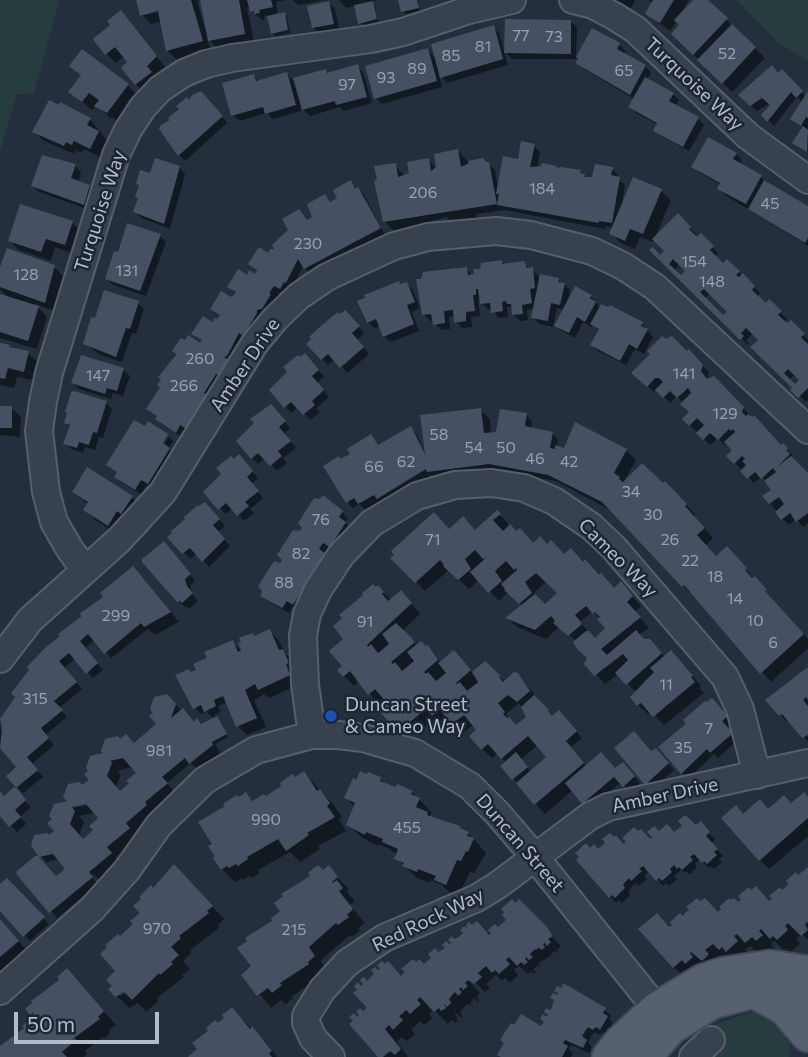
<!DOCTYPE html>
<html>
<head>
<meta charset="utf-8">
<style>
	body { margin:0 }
	#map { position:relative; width:808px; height:1057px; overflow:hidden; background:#242f3e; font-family:Commissioner,sans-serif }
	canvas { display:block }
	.scale { position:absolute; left:14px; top:1012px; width:145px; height:32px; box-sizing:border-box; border:4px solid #b4bcc9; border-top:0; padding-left:9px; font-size:21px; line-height:24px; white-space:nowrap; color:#b4bcc9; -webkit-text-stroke:5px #1d2633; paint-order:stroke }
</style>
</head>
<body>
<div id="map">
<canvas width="808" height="1057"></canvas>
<div class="scale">50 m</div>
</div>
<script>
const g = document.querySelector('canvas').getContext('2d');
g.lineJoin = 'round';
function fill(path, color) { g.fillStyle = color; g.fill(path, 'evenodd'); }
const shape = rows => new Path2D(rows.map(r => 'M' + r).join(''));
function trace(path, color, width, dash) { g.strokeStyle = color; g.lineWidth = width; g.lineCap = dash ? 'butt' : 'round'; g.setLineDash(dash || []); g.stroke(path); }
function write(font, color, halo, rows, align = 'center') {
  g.font = font + ' Commissioner,sans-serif'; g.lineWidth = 5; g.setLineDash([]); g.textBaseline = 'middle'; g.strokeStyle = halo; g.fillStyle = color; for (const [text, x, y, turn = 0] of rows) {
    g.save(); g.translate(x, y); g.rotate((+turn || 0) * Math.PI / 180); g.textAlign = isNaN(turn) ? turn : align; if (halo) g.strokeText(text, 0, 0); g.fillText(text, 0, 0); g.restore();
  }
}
fill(shape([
	[0,0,59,0,34,94,17,94,0,152],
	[737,0,808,0,808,61,778,42],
	[760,1011,767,1011,785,1030,785,1040,790,1040,789,1057,712,1057,710,1027,735,1017]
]), '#263c3f');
fill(shape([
	[137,0,197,0,205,29,207,28,202,0,286,0,276,2,278,15,284,14,287,17,290,33,275,36,268,15,264,16,265,19,262,20,247,7,254,43,219,50,207,38,211,50,177,60,168,51,162,21,151,24,142,15],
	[293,0,326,0,335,9,339,29,319,34,313,27,326,3,325,0,298,5],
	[339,0,377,0,372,2,375,6,378,22,363,25,356,6,346,8],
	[400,0,418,0,420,11,405,14],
	[615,0,635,0,631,8],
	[649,0,689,0,682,11,696,0,706,0,765,58,732,92,673,34,682,25,677,21,670,31,647,14,653,3],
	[121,12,165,67,155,76,145,94,136,84,130,63,124,56,116,63,107,54],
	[570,21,577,27,576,59,512,59,506,53],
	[493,27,499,33,508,65,447,83,439,74,442,87,382,104,376,98,428,50,436,59],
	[592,30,619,45,626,51,623,55,645,66,651,73,647,80,673,94,679,100,675,106,698,118,704,125,689,151,661,136,655,130,658,125,636,113,630,107,634,99,584,69,578,63,579,59,576,59],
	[71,66,128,85,137,95,117,121,112,117,111,119,96,105,92,110,71,92,82,76],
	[357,66,363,72,372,103,344,111,340,107,310,116,300,106,301,111,273,119,267,113,239,121,233,115,253,76,259,82,287,74,293,80,325,70,329,74],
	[782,72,806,97,808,94,808,152,797,145,804,128,792,119,803,102,797,97,774,126,763,115,773,106,770,103,757,111,740,95],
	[207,99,227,123,185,161,179,155,173,121,190,103],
	[90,119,108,142,100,157,84,149,82,153,76,150,74,154,44,141,34,131],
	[534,146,540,152,537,168,557,167,559,170,580,172,588,179,594,179,612,169,618,175,617,178,625,185,622,204,634,179,661,191,671,200,653,242,640,237,635,249,621,243,611,233,613,228,605,226,605,229,504,210,476,214,477,218,450,221,446,217,422,224,423,227,394,231,384,221,395,165,405,177,428,160,438,170,458,151,468,162,482,160,489,164,495,170,498,190,519,161],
	[736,154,742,160,740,164,808,208,808,246,725,195,719,188,721,185,700,173,694,167],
	[75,166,81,172,78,183,89,187,95,193,90,210,39,192,33,186],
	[179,167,185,174,170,229,142,218,135,212,152,176],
	[350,183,364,195,385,235,311,274,303,266,293,287,286,294,281,291,275,300,276,302,182,437,163,425,157,419,158,417,148,409,201,345,203,341,194,334,213,324,221,316,213,309,231,300,237,294,229,286,247,277,255,276,258,272,250,264,278,251,308,221,314,218,325,196,332,203,340,199],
	[678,216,696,234,694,236,697,239,701,236,718,253,715,257,724,265,727,261,760,293,757,297,766,305,769,302,787,319,783,322,787,326,791,322,808,340,808,400,806,402,753,347,760,340,753,333,746,340,749,343,748,345,652,250,660,257,667,251,654,239],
	[680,264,687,271,681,278,674,271],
	[711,293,729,312,723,318,704,299],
	[795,374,802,380,795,387,789,380],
	[72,223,82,232,74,254,55,247,51,261,19,250,10,241],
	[160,236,166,242,146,296,113,285,107,279,119,254],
	[501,262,504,265,523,263,538,275,539,284,558,280,564,284,570,290,568,299,591,296,601,309,642,324,653,337,644,354,635,349,626,365,598,351,592,345,600,331,593,325,592,327,583,322,575,338,562,331,556,325,564,310,557,308,553,327,539,324,533,317,535,309,527,310,528,320,520,321,514,315,512,307,507,307,508,317,499,318,492,309,488,309,478,300,480,316,471,317,472,327,462,328,456,322,455,316,449,317,450,329,440,330,434,320,430,321,424,314,466,269,473,276],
	[54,267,64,277,54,311,35,304,47,317,37,349,0,338,0,296,10,299,0,289,0,272],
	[406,284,413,290,420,308,412,312,419,331,390,342,384,336,380,326,374,328,368,322,401,286],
	[138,303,144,309,136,334,132,333,122,362,100,355,85,343],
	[351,318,364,333,357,340,369,354,347,373,335,359,328,365,308,344],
	[0,344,28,353,37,362,33,380,17,377,14,388,0,385],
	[689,352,709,372,707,378,708,381,714,378,750,415,749,417,781,447,783,446,793,455,790,457,808,474,808,523,803,527,796,519,789,525,783,519,770,503,774,490,762,476,754,483,728,456,735,450,727,443,725,445,718,438,710,445,684,419,691,412,677,396,670,403,656,389,654,392,634,373],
	[311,362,324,377,317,383,329,397,316,408,320,412,310,420,298,407,291,413,271,390],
	[123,370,130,376,123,396,113,393,111,399,79,389,73,383],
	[106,402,112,409,103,438,99,437,95,450,85,447,83,453,71,449,65,443,71,427,66,422],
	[0,408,11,408,21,417,20,437,0,435],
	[480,410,490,419,491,433,497,434,526,415,532,421,531,429,552,433,558,440,557,448,565,450,575,424,626,450,636,460,623,483,663,485,665,483,695,514,694,516,713,538,705,546,717,558,727,549,808,639,808,648,771,682,691,590,689,592,612,511,556,481,498,470,498,473,438,481,432,475,384,504,380,501,365,509,359,504,353,508,347,502,341,461,352,455,371,437,379,446,411,429,417,435,425,453],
	[277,412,290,428,284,434,296,448,283,458,287,463,277,471,265,458,258,464,252,458],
	[169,437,173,441,169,449,175,455,154,489,147,485,141,494,122,483,116,477,118,473,108,465,159,452],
	[245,463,258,478,251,484,263,498,250,509,254,513,244,521,233,508,226,514,220,508],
	[74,492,132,497,141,506,118,534,95,520,86,510,89,505],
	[335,505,348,518,345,523,351,529,336,552,329,548,300,610,293,606,289,613,268,601,262,595,284,564,300,533],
	[211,510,225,526,218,532,230,546,209,567,197,553,190,559,170,538,188,519],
	[497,512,517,533,533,544,547,546,599,577,614,590,621,584,641,606,635,612,649,628,639,635,644,641,649,641,665,657,680,661,701,686,699,688,704,693,664,725,651,711,648,714,638,705,637,693,618,674,605,684,596,674,589,659,576,641,559,627,546,639,517,627,508,618,523,606,508,592,499,601,479,580,469,589,449,570,425,591,392,558,449,531,476,531],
	[547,581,560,594,545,606,534,593],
	[593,611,608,629,595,640,587,633,587,630,580,622],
	[170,550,195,581,190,585,193,595,198,601,190,608,185,607,178,601],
	[143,578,179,622,155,635,148,629,111,658,95,640,85,648,103,670,93,678,76,658,64,668,82,689,59,708,67,717,45,735,54,745,32,764,43,777,23,793,8,776,18,767,0,745,0,730,4,727,0,722,17,697],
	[378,587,391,600,410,602,420,614,402,631,417,646,428,647,441,663,463,662,473,674,485,663,505,682,514,674,535,694,533,695,538,701,554,717,565,718,582,738,570,748,587,767,629,770,640,783,630,792,621,782,590,809,573,790,545,814,502,766,506,763,498,753,492,758,482,749,479,730,474,724,463,733,449,718,443,724,436,717,416,734,408,729,405,731,403,728,400,731,390,721,389,704,385,698,378,704,359,681,354,686,339,670,344,666,346,639],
	[519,703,529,717,517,727,506,714],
	[538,745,549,757,531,772,520,760],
	[270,631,279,641,285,653,292,660,299,685,269,698,264,694,254,700,266,727,247,735,238,726,228,702,218,706,221,712,214,715,228,737,215,744,221,755,200,772,191,763,167,783,176,793,134,834,138,839,115,858,120,863,100,881,93,874,91,876,98,884,57,918,19,872,56,878,68,869,60,859,47,862,41,856,49,837,54,833,70,802,91,780,87,774,135,745,159,725,167,696,194,723,202,726,214,719,206,711,201,714,195,708,191,674,198,671,232,642,244,653,255,638],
	[133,767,138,773,120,793,116,787,121,774,117,771],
	[95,804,72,808,72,805],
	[96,813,100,818,95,831,84,841,79,835,84,822,79,816],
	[808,669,808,742,789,719,786,721,768,700],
	[718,706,732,723,727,728,738,740,718,758,714,754,688,779,661,747],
	[652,753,662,756,674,770,652,789,646,783],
	[304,773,333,804,342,817,339,819,346,831,318,846,320,849,300,862,290,852,258,870,259,873,252,878,250,876,243,880,241,878,235,882,222,869,239,799,246,794,254,802,267,798],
	[380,779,387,785,412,792,431,812,430,816,432,818,468,833,486,853,474,873,470,871,459,896,449,892,442,885,431,880,430,883,417,878,396,858,397,855,390,849,378,844,377,846,361,837,348,824,355,807,346,798],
	[0,792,4,797,20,795,31,807,20,817,26,824,17,832,0,814],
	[808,799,808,836,769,869,760,860,744,816,792,805],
	[696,827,706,830,715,839,711,843,723,856,719,859,722,862,714,869,711,866,709,868,700,859,695,864,697,867,690,874,681,870,674,876,677,879,669,886,666,883,663,886,650,871,644,876,647,879,638,886,636,883,632,887,628,893,630,895,622,903,619,900,616,903,578,860,590,850,598,852,650,840,659,833,675,834],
	[329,868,349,890,347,892,355,901,350,905,365,923,358,928,360,930,352,937,350,935,320,961,327,969,320,977,291,997,293,998,286,1004,281,1000,271,1008,243,975,254,967,275,921],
	[187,879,224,919,218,925,220,927,190,950,192,952,183,961,190,969,182,975,184,977,157,998,159,1000,146,1012,138,1003,129,1008,111,990,118,972,120,938,136,924,153,890],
	[133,989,120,996,117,993],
	[808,879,808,940,802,934,796,939,800,944,790,952,786,948,784,950,774,941,771,944,774,948,770,953,766,948,759,954,750,946,745,950,749,955,732,961,727,955,717,964,686,979,674,967,670,929,683,918,719,914,738,904,770,903,782,892],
	[7,880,49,924,30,941,0,908,0,886],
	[528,910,561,946,557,950,559,953,555,951,550,955,553,959,550,956,538,964,541,967,537,966,533,970,536,972,534,974,531,971,528,974,519,966,514,970,518,975,510,983,505,978,502,981,496,975,486,984,490,987,485,992,457,964,455,966,480,993,476,997,479,1000,477,1002,474,998,470,1003,473,1006,468,1004,464,1007,460,1013,463,1016,461,1018,454,1011,458,1021,455,1023,452,1020,448,1024,433,1009,429,1014,432,1018,424,1025,420,1021,411,1030,415,1034,407,1041,402,1037,397,1042,408,1057,381,1057,358,1019,369,1008,361,988,367,983,402,977,424,967,454,941,490,937],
	[0,920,27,951,3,972,0,970],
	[79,983,116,1025,109,1030,111,1032,104,1039,102,1037,85,1051,87,1054,84,1057,0,1057,0,1048],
	[564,986,605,1010,611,1016,609,1019,613,1023,607,1035,602,1032,600,1035,594,1032,588,1042,592,1047,589,1053,571,1045,569,1049,573,1053,571,1057,502,1057,541,1028],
	[232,1010,265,1041,277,1057,192,1057]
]), '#0007');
fill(shape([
	[136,0,191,0,203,41,166,51,158,11,140,16],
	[200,0,239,0,245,34,208,41],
	[247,0,271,0,273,7,259,10,260,13,254,14,254,11,250,12],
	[398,0,417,0,419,8,401,12],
	[653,0,674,0,660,23,645,14],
	[693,0,708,0,728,18,693,55,671,34,679,25,674,20],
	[329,1,334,24,312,28,307,6],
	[373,1,377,19,358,24,354,5],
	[121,10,157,56,147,66,152,72,135,85,121,68,127,62,115,47,105,55,93,39,110,25,107,21],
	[285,12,288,30,271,34,267,16],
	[505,19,571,20,571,54,504,53],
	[732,24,756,47,722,84,697,60],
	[494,25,503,59,440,78,431,44],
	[592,28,620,43,617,49,646,65,630,95,575,63,578,59,576,57],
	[428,48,437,81,374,99,365,66],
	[82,49,129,84,107,113,94,106,99,100,89,93,82,102,68,92,81,75,69,66],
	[358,64,367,97,336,105,335,101,302,110,293,78,326,69,327,73],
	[772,65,778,73,782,69,803,91,796,98,791,92,767,122,761,115,770,105,762,98,750,106,738,95],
	[287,72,296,105,265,114,263,107,231,116,222,83,254,74,256,81],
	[645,77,674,93,669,101,699,117,683,147,653,131,657,123,628,107],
	[201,91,223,116,178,156,159,129,161,125,170,120,168,118,179,109,176,106,187,97,189,100,192,95],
	[808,91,808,118,806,117,801,126,790,119],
	[49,100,59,105,60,102,91,118,87,125,99,131,90,149,74,141,72,145,66,142,64,146,32,132],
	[803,126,808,130,807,152,792,143],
	[708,137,737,153,733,159,762,175,746,204,717,189,720,183,691,167],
	[521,141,535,144,530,167,541,166,542,163,557,166,557,168,561,167,581,170,580,173,585,174,584,177,592,177,595,164,613,167,611,175,620,177,612,223,599,221,599,223,497,205,499,194,496,194,503,156,518,159],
	[458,149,461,167,469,163,468,161,483,158,486,162,489,162,497,204,383,222,374,181,377,180,374,166,396,163,398,177,409,173,407,162,429,158,431,171,436,167,434,154],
	[42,155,76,164,71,178,90,185,84,205,31,186],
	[155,158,180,166,164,224,133,212,138,198,135,197,139,185,136,184,140,170,150,173],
	[633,177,662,189,643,234,630,229,625,241,609,234],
	[351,180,355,189,358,187,381,228,304,269,298,259,286,283,284,282,280,289,274,286,269,293,271,294,262,309,257,310,257,313,248,328,242,335,239,333,227,356,224,357,230,361,220,376,216,374,204,393,208,395,187,429,180,425,176,433,155,419,157,416,146,409,160,387,157,385,161,379,158,377,177,354,172,351,181,338,185,340,188,335,200,343,202,340,191,334,203,316,212,322,215,318,217,319,220,315,210,309,221,291,231,297,234,295,236,292,227,287,238,269,247,275,249,270,255,274,257,270,248,264,259,247,268,253,270,249,274,249,272,245,288,230,282,219,299,209,307,220,312,217,307,204,325,194,330,202,337,198,333,190],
	[764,180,808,206,808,238,805,243,748,209],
	[20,204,73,221,65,245,46,239,41,252,8,241],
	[678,213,691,227,689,229,697,237,701,233,714,246,710,250,723,263,727,259,740,271,736,275,739,277,743,273,755,286,752,290,766,303,769,299,782,311,778,315,787,323,791,320,805,334,801,337,808,344,808,388,798,398,790,390,792,388,750,347,758,340,746,328,741,333,744,336,740,340,649,250,653,247,660,255,664,251,652,239],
	[673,259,685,271,681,275,669,264],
	[704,289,727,312,723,315,700,292],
	[788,369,799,380,795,384,784,373],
	[127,223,161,234,140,291,105,279,114,251,118,252],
	[7,248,55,265,45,303,0,287,0,267],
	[502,260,502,264,524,261,527,268,533,267,535,288,530,289,532,303,522,305,523,314,512,315,511,304,507,304,506,301,502,302,503,311,491,313,490,303,480,304,478,289,476,289,476,295,473,295,475,311,466,312,466,321,454,323,453,310,444,311,445,323,433,325,431,314,422,315,416,279,421,279,423,272,467,267,468,275,474,274,473,269,480,269,481,263],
	[540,274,559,278,558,282,565,283,560,305,551,303,548,321,531,318],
	[399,281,400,284,407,282,415,302,407,305,414,324,383,337,376,319,367,323,357,301,365,298,364,295],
	[575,286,592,295,590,298,596,302,585,322,577,317,569,333,554,326],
	[104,290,139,301,130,329,126,328,116,357,83,344,91,317,95,318],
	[0,294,39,306,28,341,0,332],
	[601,304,608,307,610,305,643,322,641,326,648,329,637,349,629,344,620,361,590,345,599,329,590,324],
	[345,310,360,326,352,333,364,347,340,368,328,354,321,360,306,344,311,339,309,337,323,324,338,312,340,314],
	[662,336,666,339,672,336,687,351,689,349,703,365,701,371,707,379,714,376,744,407,742,412,746,416,748,414,752,417,754,415,781,445,783,443,788,448,786,450,790,454,777,467,791,456,808,473,808,513,796,522,790,513,781,520,775,512,784,504,779,497,769,504,762,496,771,490,764,481,776,472,773,468,761,479,755,472,747,479,740,471,746,465,742,461,745,459,742,456,734,464,726,456,732,450,724,442,735,432,733,429,731,431,729,429,718,440,710,433,703,440,696,433,704,425,697,418,689,426,682,419,689,412,680,404,691,393,688,388,677,398,670,391,663,398,655,390,663,382,659,378,655,378,647,387,631,373,650,354,647,351],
	[0,343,10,345,9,347,29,351,24,372,8,368,5,379,0,378],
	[305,353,319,370,312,376,324,390,312,401,315,405,303,415,291,402,284,408,269,390,287,372,283,367,298,355,300,357],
	[81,355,124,368,117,391,107,388,105,394,71,383],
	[74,391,107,401,97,433,93,432,89,445,79,442,77,448,63,444,70,425,64,423,67,413,65,412,71,392],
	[271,404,286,421,279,427,291,441,278,451,282,456,270,466,258,453,251,459,236,441,254,423,250,419],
	[0,406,12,406,12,428,0,428],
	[481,408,484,433,496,432,500,409,527,413,525,426,553,432,550,448,555,449,555,445,564,448,575,422,627,449,614,473,620,477,619,479,623,482,642,463,663,483,665,481,687,504,685,506,705,528,697,535,716,556,727,546,747,568,745,570,752,578,755,576,767,590,765,591,804,634,760,674,684,585,682,587,602,502,548,475,489,464,427,472,426,469,377,499,374,495,358,504,354,498,346,503,323,466,339,456,340,459,350,454,347,449,371,434,378,445,411,426,425,454,420,415],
	[134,420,145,426,148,421,168,434,163,443,170,448,148,484,141,480,135,490,114,477,117,472,106,465],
	[239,454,253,471,247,477,259,491,245,502,249,506,237,516,226,503,218,510,203,492,221,474,216,468,231,456,234,459],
	[87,467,133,496,121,514,117,511,108,526,83,510,88,502,72,492],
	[323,495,343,511,339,517,346,522,330,547,323,543,319,549,326,554,293,605,287,601,282,608,260,596,262,591,258,586,274,561,280,563,282,560,277,555,293,530,299,531,302,528,298,523,314,498,320,499],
	[205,502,220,519,213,525,225,539,202,562,190,548,182,554,167,537,172,533,171,531,185,519,184,517,198,505,199,506],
	[497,510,501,514,493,520,503,531,510,524,516,531,520,528,533,543,540,536,547,544,551,540,564,554,571,548,583,562,585,559,599,575,601,573,614,588,621,581,633,596,627,602,641,617,601,649,607,655,636,630,644,639,650,639,662,653,626,685,615,673,628,660,623,654,594,676,584,664,587,658,578,650,573,642,586,631,589,631,595,638,605,628,597,619,600,617,595,612,593,614,586,606,575,615,581,622,581,625,568,636,553,623,555,621,551,616,535,630,505,618,535,594,545,604,557,593,536,573,525,582,532,593,519,604,504,590,505,589,501,584,517,570,516,568,514,570,506,561,495,571,502,581,488,593,470,572,486,558,483,559,475,550,465,559,471,569,458,580,443,566,444,565,440,560,415,583,390,558,394,555,391,551,434,512,449,529,463,516,475,530],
	[164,541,191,574,185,579,187,586,193,593,182,603,180,601,177,602,142,562,142,559],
	[133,566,171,612,144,627,141,623,104,654,88,634,80,641,98,663,86,674,69,653,59,661,77,682,54,701,63,710,41,728,49,738,27,757,38,770,16,788,6,776,16,767,0,748,2,727,0,719,15,697,11,693,29,670,27,667,47,646,60,636,58,634,82,616,79,614,103,597,100,593],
	[373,584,376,587,378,585,384,592,382,594,388,601,401,590,412,603,367,645,368,647,371,644,378,653,389,644,382,634,396,623,412,638,414,643,391,662,393,664,395,662,402,671,414,661,407,652,421,641,426,646,428,645,438,660,424,672,426,674,428,672,436,681,446,673,438,663,454,650,471,670,456,683,457,684,460,682,467,691,478,682,472,672,485,661,500,675,499,677,503,682,514,672,518,673,530,691,517,702,508,695,498,703,505,712,503,714,507,718,509,717,516,725,526,717,521,707,534,695,549,710,548,711,552,716,559,710,577,731,566,741,584,763,534,805,516,783,546,757,528,736,501,759,488,744,481,750,469,736,476,730,464,715,452,724,439,709,432,716,426,709,405,726,397,720,395,722,393,720,389,723,379,710,387,703,375,689,368,695,350,671,343,677,337,670,342,666,329,651,343,639,333,626,342,618,339,615,363,595,362,593],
	[270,629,279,650,283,649,289,663,286,664,290,675,258,690,255,684,245,690,257,718,236,727,223,696,214,700,216,706,204,712,201,705,193,709,175,675,189,669,190,672,196,670,193,664,207,658,204,652,233,640,238,652,241,650,238,643,241,642,239,638,253,633,254,636],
	[671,650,693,676,691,677,695,682,653,717,641,703,637,706,630,697,654,672,650,668],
	[808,667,808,700,806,697,803,700,808,706,808,735,802,738,782,714,779,716,765,700],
	[167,694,176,704,171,718,183,708,194,722,197,718,201,724,217,716,227,734,212,742,213,745,189,764,185,758,162,777,168,783,145,802,147,805,126,823,130,828,107,847,112,853,89,872,93,877,49,913,17,875,16,872,35,856,38,856,56,876,65,869,53,854,39,857,31,846,34,835,47,833,49,835,54,831,47,823,52,819,49,816,54,804,67,801,63,797,68,784,80,782,82,785,89,780,84,774,88,771,86,768,90,756,103,753,101,751,105,739,118,736,120,739,126,734,134,743,156,724,149,716,153,713,150,709,154,697],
	[123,758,136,773,126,781,129,783,120,791,107,776,112,763,110,761],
	[86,804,98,818,89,826,93,830,83,839,70,824,75,811,72,807],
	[712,698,728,716,722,721,733,733,710,753,707,749,681,774,658,747,686,724,683,720,705,701,707,702],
	[634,731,651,751,656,748,669,763,645,785,614,748],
	[516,752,528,767,512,780,500,766],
	[601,752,615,768,623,762,635,776,623,787,614,777,582,804,565,783],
	[304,771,317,791,320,789,330,803,327,806,335,817,307,833,309,835,286,851,278,839,247,857,248,859,238,866,236,864,229,868,227,866,221,870,213,858,215,856,208,846,212,844,198,822,225,806,223,804,237,795,239,797,246,792,252,801,264,794,266,796,281,786,280,783,292,774,295,777],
	[360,771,367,774,368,772,381,777,380,781,396,787,397,784,413,791,411,794,420,798,416,807,428,812,427,815,460,826,460,828,469,832,467,836,474,838,468,852,466,851,461,861,457,860,446,885,434,880,436,876,418,869,417,872,402,866,404,863,394,859,398,849,382,842,383,839,366,832,365,835,346,825,355,803,344,798,353,778,356,780],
	[15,786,26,800,15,810,21,817,9,827,0,816,0,791,4,796],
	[804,792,808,797,808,818,759,861,721,818,736,805,743,814,760,799,768,809,784,795,791,803],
	[685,815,696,825,701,821,710,832,706,836,718,849,714,852,717,855,707,864,704,861,702,863,694,854,690,857,693,860,682,870,679,867,677,869,674,865,670,869,672,872,662,881,659,878,656,881,643,866,639,869,642,871,631,881,629,878,626,881,623,885,625,888,615,898,612,895,609,898,576,860,579,857,575,853,586,843,590,848,594,844,598,849,605,843,602,839,610,833,614,837,616,835,623,844,626,842,622,838,634,827,638,831,641,829,650,839,652,837,647,832,654,826,659,831,667,824,674,832,682,826,678,821],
	[174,864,213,906,207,911,209,913,179,936,181,938,171,947,179,955,171,962,173,964,160,975,159,973,132,1000,124,992,115,997,108,989,112,986,106,980,115,971,100,954,107,947,105,945,118,934,120,936,133,924,130,921,140,913,133,906,141,899,139,897,151,885,153,888],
	[318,865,323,870,329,865,338,877,332,882,333,883,337,880,343,888,339,891,353,909,347,915,349,917,338,925,336,923,309,947,315,956,308,962,309,964,280,983,282,985,272,993,268,988,257,996,241,975,251,966,237,948,247,941,245,938,272,921,271,918,280,911,274,903,283,896,281,894,310,876,308,873],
	[808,867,808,922,805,924,808,930,801,936,788,923,785,926,788,930,777,940,773,936,770,939,761,929,759,931,763,935,756,941,752,937,745,943,737,934,734,936,738,941,726,952,722,947,719,950,713,944,705,950,709,954,702,961,691,952,690,953,693,957,685,964,682,960,673,968,638,929,657,913,669,927,672,925,670,922,680,913,683,916,686,912,689,910,686,907,697,898,700,901,705,898,718,912,721,909,719,907,729,898,731,900,734,898,738,902,741,900,738,896,749,887,751,890,756,886,769,901,772,899,769,896,780,887,782,890,789,884,786,881,796,872,798,875],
	[7,878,45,917,23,937,0,911,0,884],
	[512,899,515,903,519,899,547,927,553,936,548,939,551,942,547,946,545,943,543,944,545,947,542,950,539,948,534,950,530,954,533,957,529,960,526,957,525,959,528,962,524,965,521,962,517,966,509,957,506,960,510,964,499,974,495,970,492,973,486,966,478,973,482,977,474,984,468,980,465,983,468,986,463,990,461,987,459,989,462,992,458,996,455,992,452,995,449,999,451,1003,447,1007,444,1003,446,1008,441,1011,439,1008,434,1012,420,997,417,1000,421,1004,410,1014,406,1010,403,1013,399,1016,403,1020,393,1030,389,1025,385,1029,401,1049,395,1055,390,1051,383,1057,378,1057,349,1024,353,1021,349,1017,354,1013,357,1017,359,1015,356,1012,360,1008,363,1011,367,1008,353,993,357,990,354,986,358,982,361,986,363,984,360,980,364,977,367,981,374,974,371,970,375,967,378,970,380,969,377,965,382,961,385,964,388,961,401,976,405,972,401,969,413,959,416,962,419,959,424,964,431,958,428,954,435,948,438,952,442,950,445,948,442,945,446,941,449,944,451,943,448,940,452,936,454,939,459,937,463,933,460,930,464,926,467,929,466,925,469,922,472,925,477,921,489,935,491,933,488,930,495,924,498,927,506,920,502,915,504,912,501,909],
	[0,919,19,941,0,957],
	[67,968,104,1011,98,1017,100,1019,74,1038,76,1040,62,1052,67,1057,0,1057,0,1046,24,1028,22,1026,32,1018,25,1009,32,1003,31,1001,59,980,57,977],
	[563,983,606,1008,603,1013,608,1016,600,1030,596,1027,593,1030,588,1027,582,1036,587,1040,583,1048,565,1040,563,1043,568,1046,562,1057,501,1057,497,1055,504,1043,500,1040,505,1032,511,1023,514,1025,521,1014,541,1026,544,1022,540,1019,543,1014,546,1017,548,1015,544,1012,546,1008,550,1010,552,1007,554,1000,550,998,553,993,557,995,558,993,554,991,557,986,561,988],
	[232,1007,250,1029,252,1026,272,1051,269,1053,272,1057,188,1057,197,1049,192,1043,208,1031,206,1028,215,1020,218,1023,224,1018,222,1015]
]), '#455162');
const minor = shape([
	[573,0,593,5,614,16,636,30,748,136,808,180],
	[85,570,69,548,54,522,46,492,39,431,43,402,49,373,116,155,128,130,143,107,160,89,184,73,206,64,232,58,371,39,403,32,469,10,512,0],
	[0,659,30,620,119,540,163,492,255,343,276,318,299,296,327,277,394,246,428,237,496,231,531,235,592,251,623,266,655,287,808,430],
	[312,735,305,684,303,636,307,614,318,590,341,555,372,523,417,496,455,485,492,483,524,488,554,501,592,527,614,548,725,677,740,709,757,775],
	[0,991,92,909,127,870,159,825,205,780,256,750,312,735,338,735,363,738,415,753,470,786,498,814,534,856,668,1023],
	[331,1057,313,1038,306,1023,306,1016,322,990,347,963,384,938,477,898,498,885,590,816,608,807,808,763],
	[693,1057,711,1040]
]);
const major = shape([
	[755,992,785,1008,808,1035],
	[609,1057,622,1041,657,1009,703,981,724,974,770,967,808,973],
	[644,1057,671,1027,712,1002,753,991,808,993]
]);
trace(minor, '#565f6c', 30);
trace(major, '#414a57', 37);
trace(minor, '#38414e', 26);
trace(major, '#56606e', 33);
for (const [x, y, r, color] of [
	[331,716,7,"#1a4fb4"]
]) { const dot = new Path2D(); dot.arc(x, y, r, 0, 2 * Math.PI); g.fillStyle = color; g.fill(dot); trace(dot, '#1d2633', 2.5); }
write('16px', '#98a1af', null, [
	["77",521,36],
	["73",554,37],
	["81",483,47],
	["52",727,54],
	["85",451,56],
	["89",417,69],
	["65",624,71],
	["93",386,78],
	["97",347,85],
	["184",542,189],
	["206",423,193],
	["45",770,204],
	["230",308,244],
	["154",694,262],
	["131",127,271],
	["128",26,275],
	["148",712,282],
	["260",200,359],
	["141",684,374],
	["147",98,376],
	["266",184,386],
	["129",725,414],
	["58",439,435],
	["54",474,448],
	["50",506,448],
	["46",535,459],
	["62",406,462],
	["42",569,462],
	["66",374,467],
	["34",631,492],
	["30",653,515],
	["76",321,520],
	["71",433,540],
	["26",670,540],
	["82",301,554],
	["22",690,561],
	["18",715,577],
	["88",284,583],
	["14",735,599],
	["299",116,616],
	["10",755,621],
	["91",365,622],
	["6",773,643],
	["11",666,685],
	["315",35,699],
	["7",709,729],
	["35",683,748],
	["981",159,751],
	["990",266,820],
	["455",407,828],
	["970",157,929],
	["215",294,930]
]);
write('19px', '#b4bcc9', '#1d2633', [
	["Turquoise Way",694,84,43],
	["Turquoise Way",100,211,-72],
	["Amber Drive",245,365,-56],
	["Cameo Way",618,558,45],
	["Amber Drive",665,795,-12],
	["Duncan Street",520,843,49],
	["Red Rock Way",428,920,-26]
]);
write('19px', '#b4bcc9', '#1d2633', [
	["Duncan Street",345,705],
	["& Cameo Way",345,727]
], 'left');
</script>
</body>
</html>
